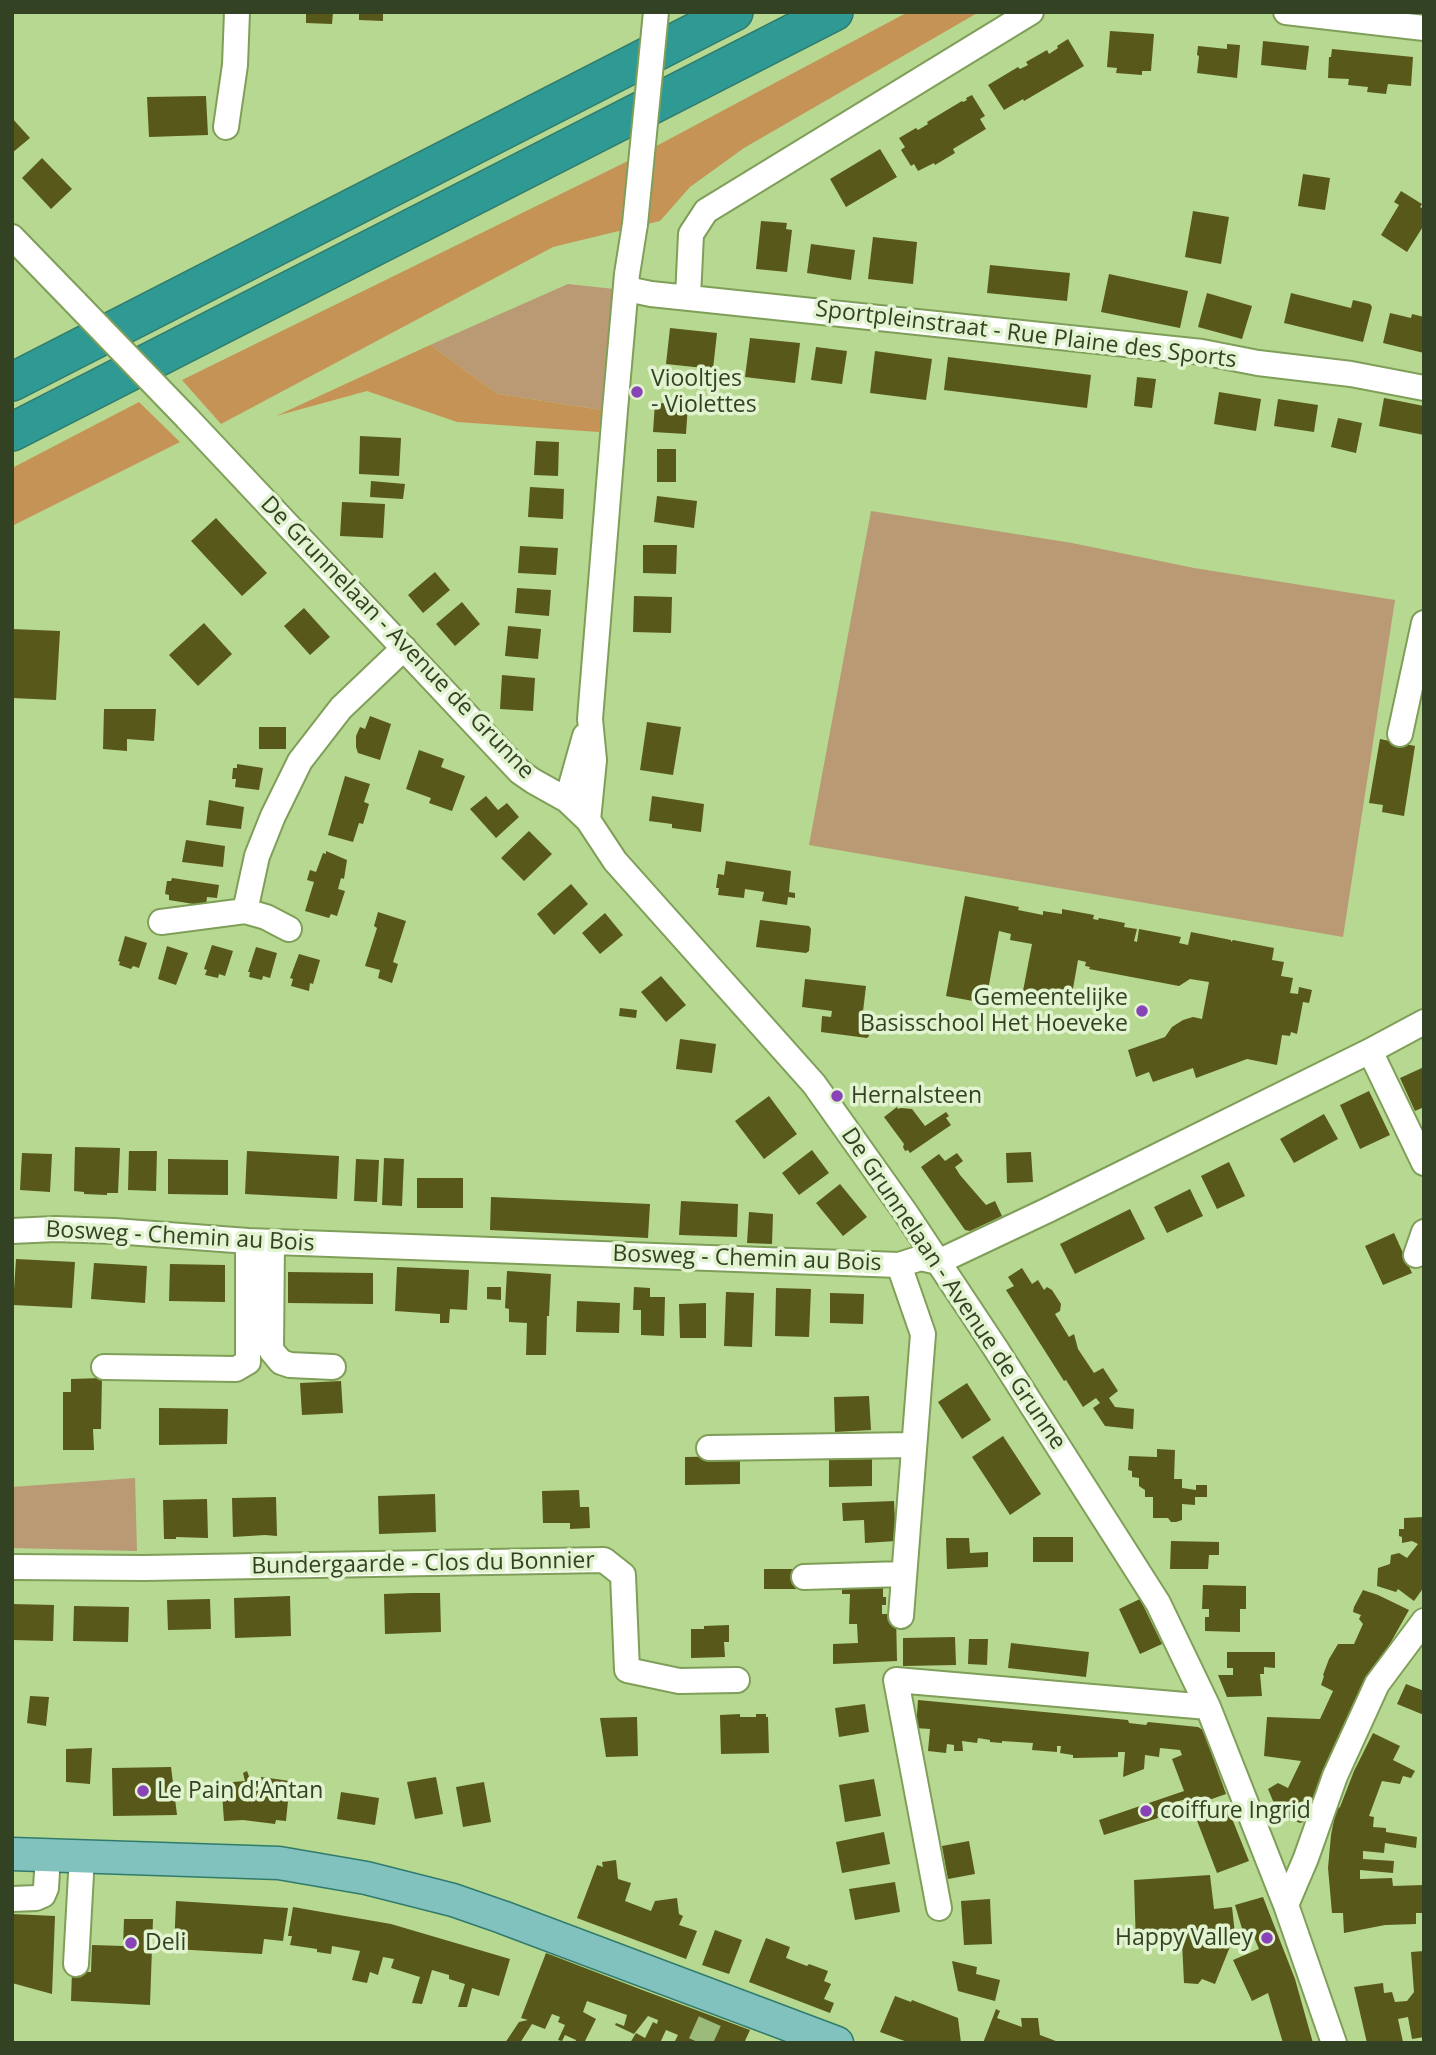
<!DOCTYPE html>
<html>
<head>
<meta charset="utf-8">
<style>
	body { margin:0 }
	#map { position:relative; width:1436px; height:2055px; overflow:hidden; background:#b6d890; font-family:"Open Sans",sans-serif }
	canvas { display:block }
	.frame { position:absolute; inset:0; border:14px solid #344224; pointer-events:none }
</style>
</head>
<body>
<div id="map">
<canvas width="1436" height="2055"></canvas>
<div class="frame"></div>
</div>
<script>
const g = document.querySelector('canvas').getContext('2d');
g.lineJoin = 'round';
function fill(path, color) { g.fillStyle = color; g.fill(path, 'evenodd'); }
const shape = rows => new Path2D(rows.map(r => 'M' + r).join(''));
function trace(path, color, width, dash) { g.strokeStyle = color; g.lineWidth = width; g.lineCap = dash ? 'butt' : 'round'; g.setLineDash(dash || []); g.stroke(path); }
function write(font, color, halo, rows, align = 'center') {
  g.font = font + ' "Open Sans",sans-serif'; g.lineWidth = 7; g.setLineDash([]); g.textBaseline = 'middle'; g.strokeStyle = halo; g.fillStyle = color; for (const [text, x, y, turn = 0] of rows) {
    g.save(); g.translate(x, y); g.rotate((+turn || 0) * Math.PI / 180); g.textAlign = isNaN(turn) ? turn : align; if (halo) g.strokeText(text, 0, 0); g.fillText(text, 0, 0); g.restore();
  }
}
fill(shape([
	[568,284,614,289,602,410,498,394,430,345],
	[871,511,1072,543,1194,568,1395,600,1343,937,809,845],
	[135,1478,137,1551,12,1548,12,1487]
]), '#ba9975');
fill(shape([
	[908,12,979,12,744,148,690,187,660,221,553,247,221,424,182,380,630,160],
	[430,345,498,394,602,410,599,432,457,422,367,391,276,416],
	[139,402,180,442,12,526,12,468]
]), '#c69357');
fill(shape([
	[306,12,333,12,332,24,306,23],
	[359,12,383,12,383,21,359,20],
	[1110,31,1154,34,1151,71,1142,71,1142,75,1116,73,1117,68,1107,67],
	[1068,39,1084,66,1024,101,1023,99,1004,110,988,85,1018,67,1020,69,1028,65,1026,62,1047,50,1049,54,1058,48,1057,46],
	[1263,41,1309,46,1306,70,1261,65],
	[1227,44,1240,45,1237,78,1197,73,1199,56,1197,55,1198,46,1227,49],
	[1332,49,1413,57,1411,86,1388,84,1386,94,1367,92,1368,87,1348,85,1349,79,1328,78,1329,57,1331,57],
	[972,95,985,116,980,119,986,129,953,149,955,153,935,165,934,163,918,171,914,164,911,166,901,150,905,147,899,138,916,128,918,130,928,124,927,122,962,101,963,102,967,100,966,98],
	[206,96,208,135,149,137,147,97],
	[12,118,30,138,12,153],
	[880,149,897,177,846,207,830,179],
	[42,158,72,189,51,209,22,178],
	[1303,174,1330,178,1325,210,1298,206],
	[1401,191,1422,204,1420,207,1424,209,1424,225,1407,252,1381,235,1399,205,1394,202],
	[1193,211,1229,217,1221,264,1185,257],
	[761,221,787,223,786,229,792,230,787,272,756,269],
	[873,237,917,242,913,284,868,279],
	[811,244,855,250,851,280,807,273],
	[990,265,1070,273,1067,301,987,293],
	[1109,274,1188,291,1180,328,1101,312],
	[1207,293,1252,306,1242,339,1198,327],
	[1291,293,1351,308,1353,300,1370,304,1372,307,1363,342,1284,323],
	[1390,313,1411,318,1412,314,1424,317,1424,353,1383,343],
	[670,328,717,333,713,369,666,364],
	[750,338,800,343,795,383,745,377],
	[816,347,847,351,842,384,811,380],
	[875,351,932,359,926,400,870,393],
	[948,357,1091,375,1087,408,944,390],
	[1137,377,1156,379,1152,408,1134,406],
	[1219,392,1261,399,1256,431,1214,424],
	[1384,398,1424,406,1424,435,1379,426],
	[1278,399,1318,405,1314,432,1274,426],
	[655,403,688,404,686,434,653,432],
	[1338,418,1362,423,1356,453,1331,447],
	[360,436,401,438,399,476,359,474],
	[536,441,559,442,558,476,534,475],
	[657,449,676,449,676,482,657,482],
	[371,481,405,484,403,499,370,497],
	[530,487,564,489,563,519,528,517],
	[657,496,697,501,694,528,654,522],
	[342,502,385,504,383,538,340,536],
	[216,518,267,573,242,596,191,541],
	[643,545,677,545,676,574,643,573],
	[520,546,558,548,556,575,518,573],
	[435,572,450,590,423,613,408,595],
	[517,588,551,590,549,616,515,613],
	[634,596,672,597,671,633,633,632],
	[462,602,480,624,455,646,436,624],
	[304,608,330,637,310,655,284,626],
	[204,623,232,654,198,686,169,655],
	[508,626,541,629,538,659,505,656],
	[12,629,60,631,56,700,12,698],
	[502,675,535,678,533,711,500,709],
	[104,709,156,709,154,741,127,739,127,751,103,749],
	[370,716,391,724,380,760,358,753,356,747,356,736,360,727,365,729],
	[647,722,681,727,673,775,640,770],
	[259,727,286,727,286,749,259,749],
	[1380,739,1415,746,1404,816,1382,812,1383,805,1369,803],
	[419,750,444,759,441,767,465,776,452,811,429,803,431,798,406,789],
	[237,764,263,768,259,790,235,787,236,779,232,779,233,768,237,768],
	[345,776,370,784,364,802,369,804,363,824,359,823,353,842,328,835],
	[486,796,498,810,507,803,519,817,496,838,470,809],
	[652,796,704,804,701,832,672,828,672,824,649,821],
	[209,800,244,807,241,829,206,825],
	[529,831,552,854,524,881,501,858],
	[186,840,225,846,223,867,182,862],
	[326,851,347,860,344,879,341,878,338,889,345,891,337,916,331,914,329,918,305,911,314,882,307,880,310,870,316,872,323,853,326,854],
	[726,861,791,871,789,892,795,893,795,898,788,897,787,905,762,901,764,892,745,889,744,898,718,895,719,888,716,888,718,874,724,875],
	[172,878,219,885,217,898,207,897,206,906,169,900,169,895,165,894,167,881,171,881],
	[571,884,588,904,554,935,537,914],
	[965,896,1019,907,1018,910,1043,915,1043,911,1062,914,1062,909,1094,915,1093,919,1098,920,1099,918,1125,923,1124,927,1137,929,1134,941,1137,942,1139,929,1181,937,1179,943,1188,945,1191,932,1231,940,1231,942,1233,940,1274,948,1272,960,1284,962,1281,976,1293,978,1290,993,1298,994,1299,987,1312,990,1309,1003,1303,1002,1297,1034,1291,1032,1290,1036,1282,1035,1277,1065,1247,1059,1196,1078,1193,1068,1153,1082,1149,1072,1136,1077,1128,1050,1165,1037,1172,1027,1183,1020,1193,1017,1202,1019,1209,982,1190,979,1179,986,1089,969,1090,967,1085,966,1086,962,1078,960,1071,1000,1023,991,1032,944,1010,940,1011,934,999,931,988,990,991,990,989,1004,946,996],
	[378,912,406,921,393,962,398,964,392,983,378,978,380,970,365,966,377,928,374,926],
	[605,913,623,935,600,954,582,933],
	[760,920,809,926,811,929,809,951,806,953,756,947],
	[125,936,147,943,139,968,133,966,131,969,119,965,120,962,118,961],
	[212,945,233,951,225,976,219,974,218,978,205,975,207,970,204,969],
	[167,946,188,953,176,985,158,979],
	[256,947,277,953,270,978,263,976,262,980,249,977,250,972,248,972],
	[299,954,320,960,313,984,310,983,309,991,291,986,293,979,290,978],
	[661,976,686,1005,666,1022,641,992],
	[805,979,866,986,862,1020,870,1021,869,1036,867,1038,821,1032,822,1016,831,1017,832,1011,802,1007],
	[620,1008,637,1010,636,1018,619,1016],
	[680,1039,716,1044,712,1073,676,1069],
	[1424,1067,1424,1107,1415,1111,1400,1078],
	[1369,1091,1390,1135,1360,1149,1340,1105],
	[769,1096,797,1134,764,1159,735,1121],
	[897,1107,898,1109,901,1108,912,1109,925,1126,946,1112,949,1116,946,1118,951,1125,910,1153,908,1150,905,1151,903,1147,904,1144,884,1117],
	[1324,1114,1338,1139,1294,1163,1280,1139],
	[75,1147,120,1148,118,1193,107,1193,107,1195,84,1194,84,1192,74,1191],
	[812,1150,829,1173,799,1195,782,1173],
	[129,1151,157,1151,156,1191,128,1190],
	[247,1151,339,1156,337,1199,245,1194],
	[1031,1152,1033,1182,1007,1183,1006,1153],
	[22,1153,52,1154,50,1192,20,1190],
	[957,1153,963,1161,955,1167,960,1175,986,1205,995,1201,1002,1216,970,1231,965,1230,921,1167,939,1154,945,1161],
	[384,1158,404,1159,402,1206,382,1205],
	[168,1159,228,1160,228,1195,168,1194],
	[356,1159,379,1160,377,1202,354,1201],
	[1229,1162,1245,1196,1217,1209,1201,1176],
	[417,1178,463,1178,463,1208,417,1208],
	[840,1184,867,1217,843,1236,816,1203],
	[1190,1189,1203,1216,1167,1233,1154,1207],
	[491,1197,650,1204,648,1238,490,1230],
	[681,1201,738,1204,737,1237,679,1235],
	[1130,1209,1145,1239,1075,1274,1060,1244],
	[749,1212,773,1214,772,1244,747,1243],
	[1394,1233,1412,1273,1383,1285,1365,1246],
	[16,1259,75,1262,72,1308,13,1305],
	[94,1263,147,1266,145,1303,91,1299],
	[170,1264,225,1265,225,1302,169,1301],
	[397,1267,469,1270,467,1310,450,1309,449,1323,440,1323,440,1314,395,1311],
	[1022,1268,1032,1284,1038,1280,1044,1290,1047,1287,1052,1290,1061,1304,1060,1311,1055,1314,1069,1337,1074,1334,1078,1349,1094,1373,1103,1368,1118,1391,1109,1398,1115,1407,1134,1409,1133,1429,1105,1426,1093,1408,1100,1403,1096,1398,1083,1407,1066,1380,1064,1381,1006,1290,1014,1286,1008,1277],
	[507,1271,551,1274,549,1316,547,1316,546,1355,526,1355,527,1323,509,1322,509,1309,505,1308],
	[288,1272,373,1273,373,1304,288,1303],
	[487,1287,501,1287,501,1300,487,1299],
	[634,1287,650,1288,650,1297,665,1297,664,1336,641,1335,641,1310,633,1310],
	[776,1288,811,1289,809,1337,775,1336],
	[726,1292,754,1293,752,1347,724,1346],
	[830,1293,864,1294,863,1324,830,1323],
	[577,1301,620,1303,619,1333,576,1332],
	[706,1303,706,1338,680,1338,679,1304],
	[102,1378,101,1429,93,1429,94,1450,63,1450,63,1392,71,1392,71,1379],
	[341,1381,343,1413,302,1415,300,1383],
	[967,1383,991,1420,962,1439,938,1402],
	[869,1396,871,1430,835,1432,834,1397],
	[159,1408,228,1409,227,1444,159,1445],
	[1003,1436,1041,1494,1010,1515,972,1457],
	[1157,1449,1175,1450,1174,1479,1182,1479,1182,1488,1196,1490,1196,1485,1207,1485,1207,1497,1195,1497,1195,1505,1182,1504,1182,1520,1176,1522,1171,1522,1168,1518,1153,1518,1153,1497,1145,1497,1145,1490,1139,1486,1139,1478,1132,1477,1132,1471,1128,1470,1129,1456,1157,1457],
	[740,1456,740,1484,685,1485,685,1457],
	[872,1459,872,1486,829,1487,829,1460],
	[579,1490,580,1507,589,1507,590,1528,570,1529,570,1523,543,1523,542,1491],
	[435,1494,436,1532,379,1534,378,1496],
	[276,1497,277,1536,265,1535,233,1537,232,1498],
	[207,1499,208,1538,176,1537,176,1539,164,1539,163,1500],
	[894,1501,896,1541,865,1543,864,1520,843,1521,842,1503],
	[1424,1517,1424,1587,1414,1601,1398,1589,1396,1592,1377,1586,1378,1568,1390,1564,1391,1555,1399,1553,1407,1558,1418,1544,1412,1541,1402,1543,1402,1537,1399,1536,1399,1529,1404,1529,1404,1518],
	[1033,1537,1073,1537,1073,1562,1033,1562],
	[946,1538,969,1538,970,1553,988,1552,988,1567,947,1569],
	[1171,1541,1219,1542,1219,1555,1209,1555,1208,1569,1170,1569],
	[764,1569,796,1569,796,1589,764,1589],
	[842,1582,883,1582,883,1597,886,1597,886,1605,882,1605,882,1614,896,1614,897,1661,833,1664,833,1644,858,1643,857,1624,849,1624,850,1594,842,1594],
	[1203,1585,1246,1586,1246,1609,1240,1609,1240,1632,1205,1631,1205,1617,1209,1617,1209,1609,1202,1609],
	[1363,1590,1378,1595,1409,1610,1387,1649,1309,1820,1300,1823,1278,1813,1268,1789,1278,1783,1288,1788,1301,1761,1264,1756,1267,1717,1320,1719,1333,1691,1321,1685,1324,1676,1323,1675,1329,1659,1338,1644,1354,1644,1363,1624,1359,1619,1361,1615,1353,1612,1354,1607],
	[412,1593,440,1593,441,1632,385,1634,384,1594],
	[290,1596,291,1636,235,1638,234,1598],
	[210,1599,211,1629,168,1630,167,1600],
	[1140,1599,1162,1644,1140,1654,1119,1609],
	[12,1604,54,1605,53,1641,12,1640],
	[74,1606,129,1607,128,1642,73,1641],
	[729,1625,729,1642,724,1642,725,1657,691,1658,691,1629,704,1629,704,1626],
	[955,1637,956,1665,903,1666,903,1638],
	[969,1639,988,1639,987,1665,968,1664],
	[1011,1643,1089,1652,1086,1677,1008,1668],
	[1227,1652,1275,1652,1275,1668,1264,1667,1264,1674,1260,1674,1262,1696,1227,1697,1218,1675,1233,1675,1233,1668,1227,1668],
	[1406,1684,1424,1691,1424,1715,1397,1704],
	[30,1696,49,1697,46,1726,27,1723],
	[918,1700,1128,1720,1129,1723,1146,1725,1148,1722,1198,1727,1203,1730,1226,1794,1189,1807,1187,1799,1175,1802,1176,1807,1157,1814,1158,1818,1104,1835,1099,1820,1184,1791,1172,1759,1182,1755,1180,1750,1160,1748,1159,1757,1145,1755,1144,1769,1123,1777,1125,1752,1118,1752,1118,1757,1073,1758,1073,1755,1060,1753,1061,1746,1057,1746,1057,1752,1032,1750,1033,1743,1002,1741,1002,1743,990,1742,990,1740,978,1738,977,1743,962,1741,963,1751,954,1751,954,1745,947,1744,946,1753,928,1751,930,1729,916,1728],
	[865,1704,869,1732,839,1737,835,1708],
	[740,1714,740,1717,756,1717,756,1714,766,1714,766,1717,768,1717,769,1753,721,1754,720,1715],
	[637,1717,638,1756,606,1757,600,1718],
	[1373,1733,1400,1746,1393,1760,1415,1771,1411,1778,1403,1776,1400,1784,1382,1781,1369,1816,1374,1817,1373,1827,1386,1828,1386,1832,1417,1837,1416,1848,1385,1843,1384,1853,1363,1851,1363,1859,1394,1861,1393,1873,1360,1870,1360,1879,1392,1878,1393,1886,1423,1885,1424,1913,1416,1913,1416,1924,1385,1925,1344,1933,1343,1913,1332,1913,1328,1868,1331,1835,1336,1810,1340,1807,1354,1771],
	[92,1748,90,1784,66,1782,66,1749],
	[171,1767,177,1815,113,1816,112,1768],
	[247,1771,251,1782,262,1782,261,1777,290,1781,286,1821,276,1820,275,1824,243,1820,224,1821,222,1793,233,1791,233,1782,245,1781,243,1773],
	[436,1777,443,1814,415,1819,407,1782],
	[874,1779,881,1816,845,1822,839,1785],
	[484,1782,491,1822,463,1827,456,1787],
	[341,1792,379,1798,375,1825,337,1819],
	[1227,1806,1249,1861,1217,1873,1196,1818],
	[884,1832,890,1864,842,1873,836,1842],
	[969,1841,975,1874,948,1879,942,1846],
	[616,1860,618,1879,631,1883,625,1901,651,1911,655,1901,677,1898,679,1914,683,1916,679,1925,697,1931,686,1959,577,1918,597,1865,603,1867,602,1862],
	[1210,1875,1214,1909,1232,1907,1235,1934,1215,1984,1202,1979,1198,1984,1184,1983,1182,1942,1136,1946,1134,1880],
	[895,1882,900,1912,855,1920,849,1889],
	[1263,1897,1295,1979,1313,2043,1283,2043,1268,1993,1252,2001,1233,1960,1259,1949,1251,1930,1243,1932,1235,1905],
	[990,1899,992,1944,964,1945,961,1901],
	[176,1901,288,1908,283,1941,264,1939,262,1954,174,1949],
	[293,1907,391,1924,510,1959,499,1996,472,1988,467,2007,458,2007,465,1984,449,1979,449,1975,432,1970,422,2004,412,2003,420,1977,391,1968,394,1959,383,1957,378,1975,370,1972,367,1983,352,1980,360,1951,332,1946,331,1954,317,1952,317,1949,290,1945,292,1936,288,1936],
	[12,1914,55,1916,52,1994,12,1983],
	[124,1919,153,1919,150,2005,71,2001,72,1971,91,1972,92,1945,123,1946],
	[715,1930,742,1940,729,1974,702,1965],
	[766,1938,790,1947,786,1958,807,1966,809,1964,828,1971,824,1981,831,1984,824,1999,834,2003,830,2013,749,1982],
	[1424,1951,1424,2037,1412,2039,1408,2017,1398,2019,1403,2042,1367,2043,1354,1987,1383,1983,1384,1993,1392,1992,1395,2002,1407,2001,1414,1992,1411,1952],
	[546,1953,645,1991,750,2030,744,2043,674,2043,678,2035,666,2030,660,2043,630,2043,636,2033,645,2038,653,2022,657,2024,658,2020,648,2016,634,2034,615,2025,616,2023,624,2026,627,2015,587,2001,583,2012,596,2019,584,2043,575,2043,576,2040,565,2035,562,2041,558,2040,565,2025,558,2022,560,2017,552,2014,545,2029,532,2024,520,2043,505,2043,519,2022,528,2020,521,2018],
	[952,1961,977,1967,976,1974,1000,1980,995,2001,958,1991],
	[895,1996,911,2002,912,2000,958,2018,961,2043,910,2043,880,2032],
	[996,2009,1000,2011,997,2018,1022,2027,1021,2018,1038,2018,1040,2035,1061,2043,983,2043]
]), '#58581a');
trace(shape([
	[700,2043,712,2016]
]), '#9cba7a', 24, [24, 12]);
const minor = shape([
	[1286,12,1424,28],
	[226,127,235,65,237,12],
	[12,237,76,303],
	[627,289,651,294,1202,352,1258,363,1351,374,1424,388],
	[688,297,691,234,706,211,1031,12],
	[187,418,520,772,533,781,567,800,588,820,615,861,814,1084,905,1212,996,1349,1158,1603,1208,1707,1286,1905,1334,2043],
	[1400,734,1424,623],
	[567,800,585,736],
	[588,820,594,760,590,719,615,410,627,274,635,224],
	[245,911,257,856,273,816,300,761,341,708,404,648],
	[161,922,245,911,266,917,289,929],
	[1370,1051,1424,1163],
	[12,1231,55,1229,114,1231,248,1241,899,1265,921,1258,938,1262,1048,1210,1370,1051,1424,1022],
	[272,1242,271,1350,281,1362,290,1365,333,1367],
	[1416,1255,1424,1232],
	[899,1265,923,1334,901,1616],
	[104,1367,236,1369,248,1362,248,1241],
	[709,1448,914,1445],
	[12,1567,144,1568,604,1560,623,1575,627,1670,679,1681,737,1680],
	[804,1577,903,1574],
	[12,1899,36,1898,43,1895,46,1888,48,1855],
	[1286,1905,1306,1858,1335,1776,1377,1684,1424,1621],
	[939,1908,896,1680,1208,1707],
	[76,1964,82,1856]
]);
const major = shape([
	[12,1854,279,1863,366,1878,453,1900,502,1917,837,2043]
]);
const highway = shape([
	[12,382,734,12],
	[12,432,834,12]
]);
trace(minor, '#7f9f59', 28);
trace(major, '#317b6c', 35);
trace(highway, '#317b6c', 40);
trace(minor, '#fff', 24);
trace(major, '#82c2be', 32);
trace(highway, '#2f9a93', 37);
const minorBridge = shape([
	[635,224,656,12],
	[76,303,187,418]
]);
trace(minorBridge, '#7f9f59', 28, []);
trace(minorBridge, '#fff', 24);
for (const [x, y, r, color] of [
	[637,392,7,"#8843b7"],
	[1142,1011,7,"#8843b7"],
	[837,1096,7,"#8843b7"],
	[143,1791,7,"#8843b7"],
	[1146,1811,7,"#8843b7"],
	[1267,1938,7,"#8843b7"],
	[131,1943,7,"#8843b7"]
]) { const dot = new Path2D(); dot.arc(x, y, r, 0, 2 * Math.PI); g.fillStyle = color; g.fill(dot); trace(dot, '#e1f3cf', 2.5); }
write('23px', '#344224', '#e1f3cf', [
	["Sportpleinstraat - Rue Plaine des Sports",1026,335,7],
	["De Grunnelaan - Avenue de Grunne",397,638,46],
	["Bosweg - Chemin au Bois",180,1237,3],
	["Bosweg - Chemin au Bois",747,1259,2],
	["De Grunnelaan - Avenue de Grunne",953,1289,56],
	["Bundergaarde - Clos du Bonnier",423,1564,-1]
]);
write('23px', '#344224', '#e1f3cf', [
	["Viooltjes",651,379],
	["- Violettes",651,405],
	["Gemeentelijke",1128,998,"right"],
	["Basisschool Het Hoeveke",1128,1024,"right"],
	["Hernalsteen",851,1096],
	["Le Pain d'Antan",157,1791],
	["coiffure Ingrid",1160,1811],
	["Happy Valley",1253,1938,"right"],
	["Deli",145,1943]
], 'left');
</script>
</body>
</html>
